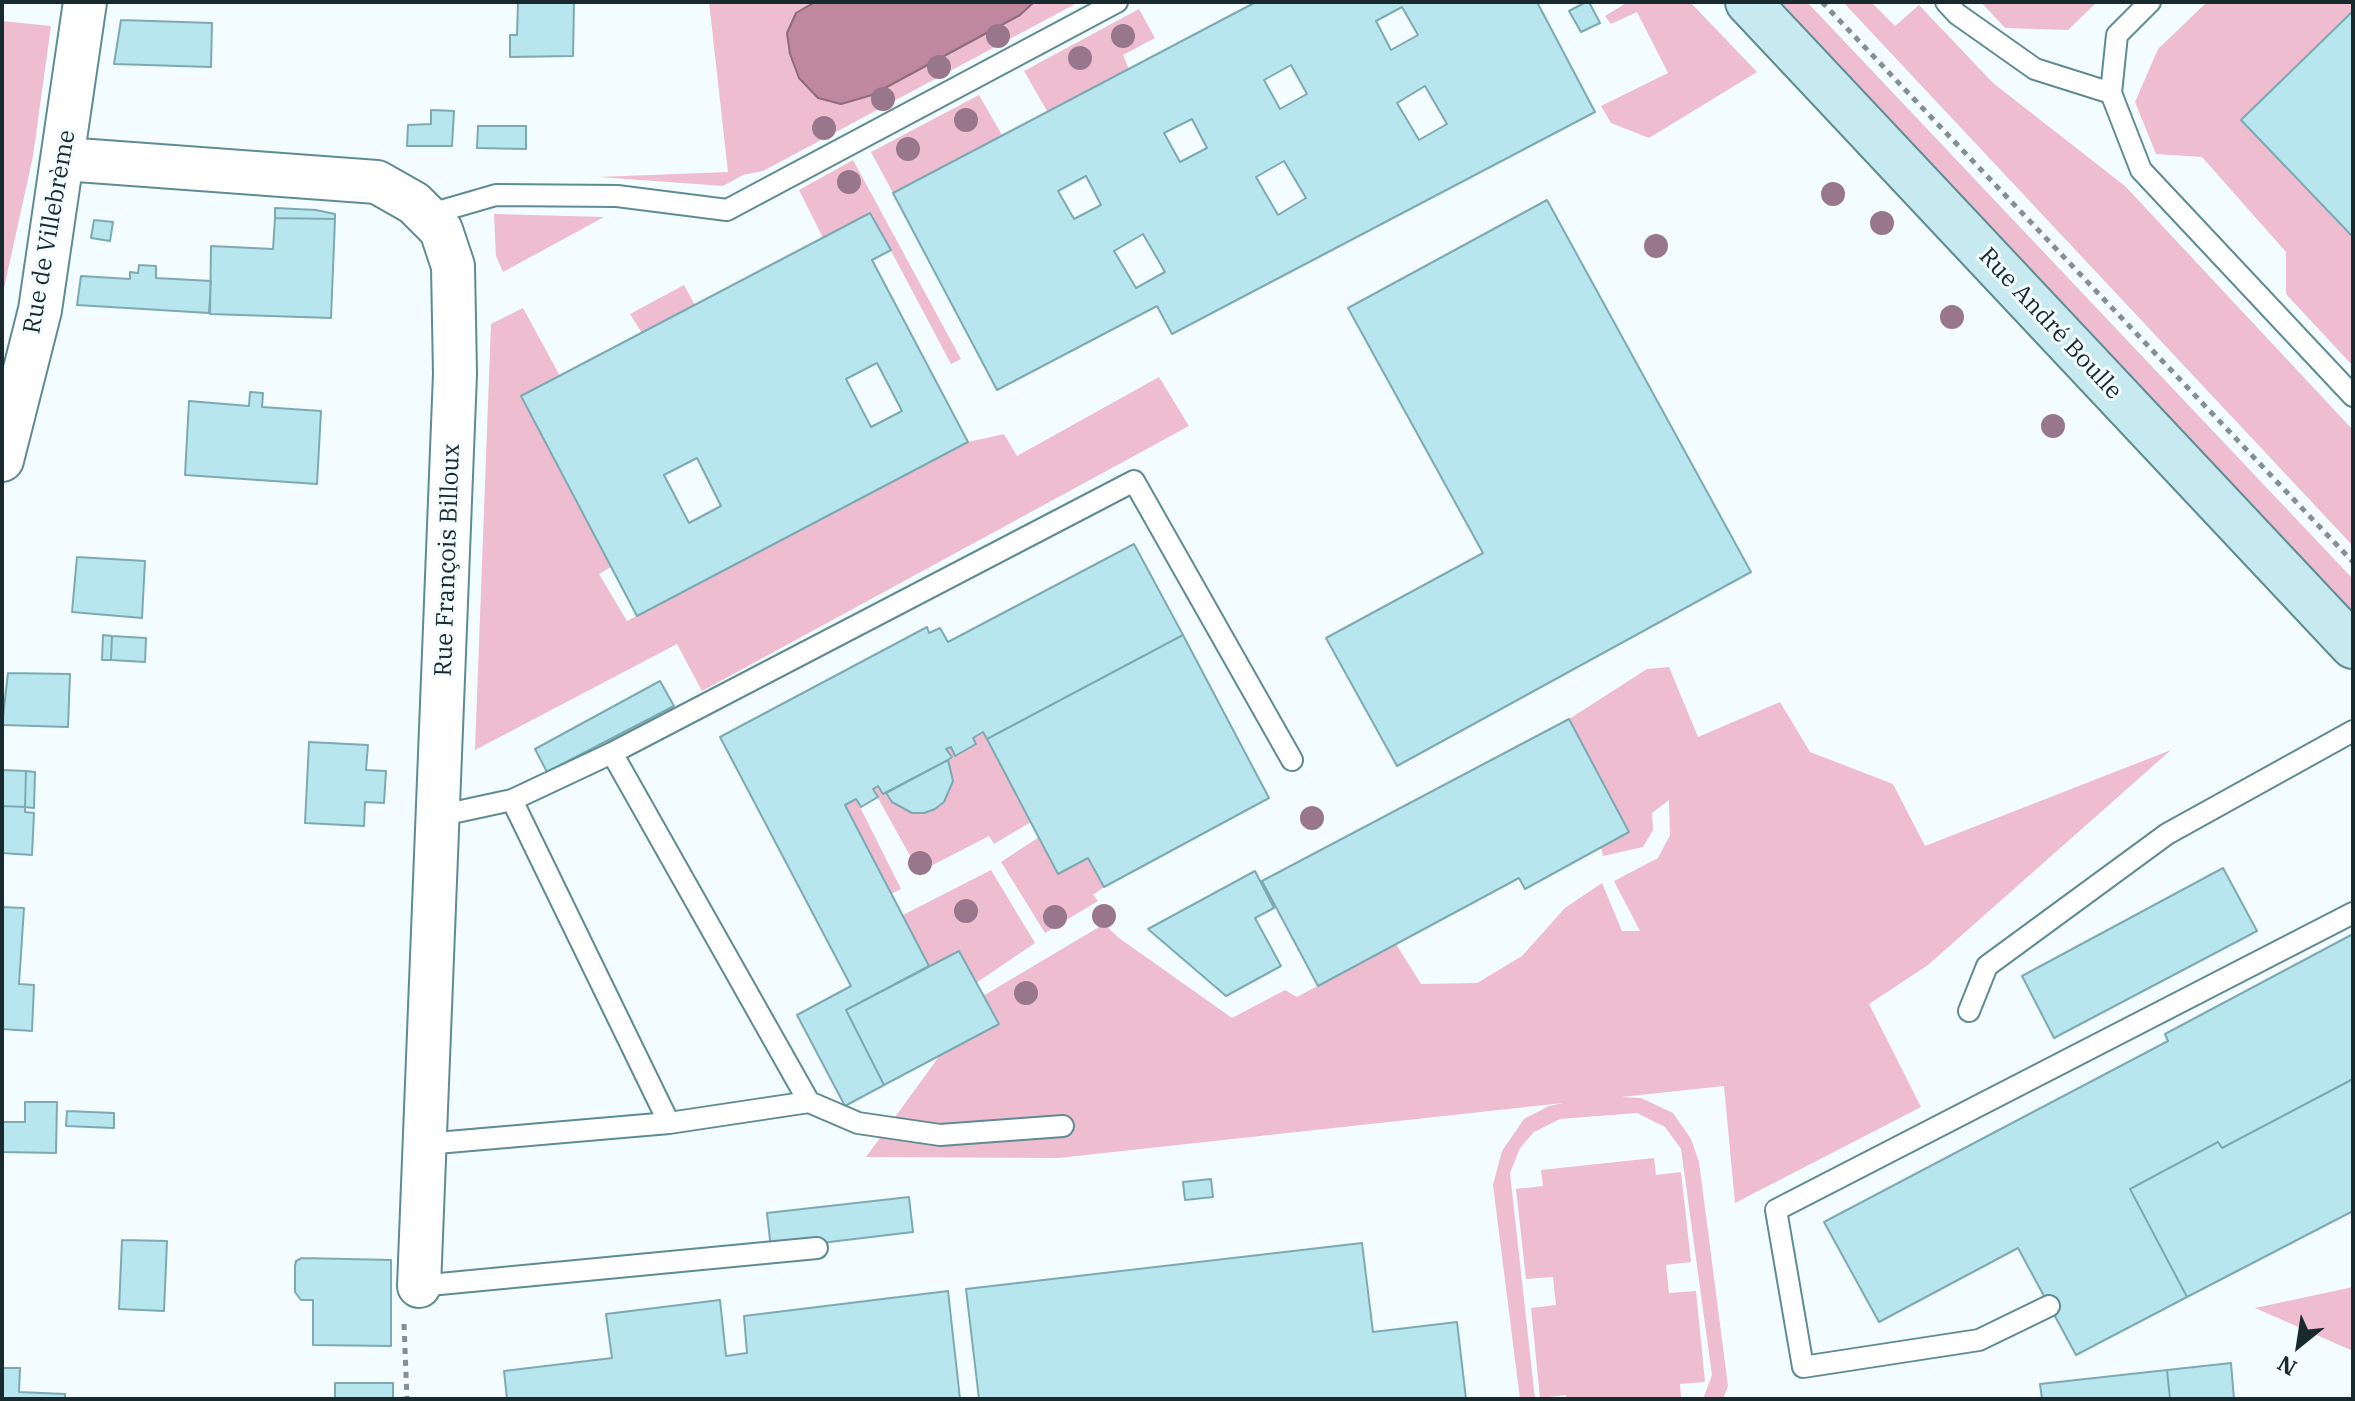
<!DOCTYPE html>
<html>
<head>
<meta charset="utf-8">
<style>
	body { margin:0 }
	#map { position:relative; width:2355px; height:1401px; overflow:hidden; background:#f3fcfe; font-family:"IBM Plex Serif",serif }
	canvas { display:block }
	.frame { position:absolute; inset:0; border:4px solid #182a2e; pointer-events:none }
	.north { position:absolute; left:2259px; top:1305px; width:80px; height:80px; -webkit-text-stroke:6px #f3fcfe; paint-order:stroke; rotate:210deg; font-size:22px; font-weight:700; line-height:32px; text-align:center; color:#182a2e }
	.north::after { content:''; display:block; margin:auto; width:28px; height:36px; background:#182a2e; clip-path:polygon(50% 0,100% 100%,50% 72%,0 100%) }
</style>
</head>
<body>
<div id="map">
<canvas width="2355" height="1401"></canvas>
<div class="frame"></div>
<div class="north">N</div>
</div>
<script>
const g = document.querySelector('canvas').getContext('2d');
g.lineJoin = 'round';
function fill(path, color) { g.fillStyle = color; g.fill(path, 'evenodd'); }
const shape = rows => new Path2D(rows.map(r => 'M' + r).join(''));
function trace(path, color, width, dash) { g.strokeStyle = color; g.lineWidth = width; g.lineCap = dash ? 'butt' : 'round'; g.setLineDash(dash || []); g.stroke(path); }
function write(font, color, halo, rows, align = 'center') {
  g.font = font + ' "IBM Plex Serif",serif'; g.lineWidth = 6; g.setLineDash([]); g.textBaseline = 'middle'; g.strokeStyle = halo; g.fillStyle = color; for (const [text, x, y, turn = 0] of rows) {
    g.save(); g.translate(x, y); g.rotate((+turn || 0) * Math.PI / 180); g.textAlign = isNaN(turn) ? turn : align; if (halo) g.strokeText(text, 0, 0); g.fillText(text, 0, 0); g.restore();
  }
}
fill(shape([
	[709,2,1079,2,763,171,743,175,723,186,599,177,728,172],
	[1628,2,1690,2,1757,72,1649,138,1611,123,1601,106,1668,73,1637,12,1611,24,1605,16],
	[1777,2,1807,2,2353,579,2353,612],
	[1843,2,1871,2,1895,26,1919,5,1993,83,2125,186,2353,430,2353,546],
	[1981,2,2097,2,2068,30,2005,28],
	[2207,2,2353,2,2353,11,2241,120,2353,237,2353,366,2286,294,2286,252,2202,157,2156,154,2135,102,2158,49],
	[1139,9,1155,38,1123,55,1129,69,1047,111,1024,71],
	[2,21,51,26,33,156,2,297],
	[979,95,1002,135,893,193,871,152],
	[853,160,961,359,951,364,871,213,823,238,799,190],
	[494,214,604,217,503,272,496,256],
	[684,285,695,305,642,333,630,314],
	[523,308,560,376,521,397,611,567,599,574,627,621,968,442,1004,434,1017,456,1159,377,1189,426,702,691,677,644,475,750,491,324],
	[1669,667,1698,737,1780,702,1810,752,1893,784,1925,846,2171,750,1928,965,1869,1004,1921,1107,1735,1203,1724,1086,1621,1097,1641,1098,1673,1113,1691,1139,1699,1162,1728,1386,1723,1399,1703,1399,1712,1375,1681,1149,1665,1127,1637,1113,1560,1119,1534,1132,1520,1148,1510,1173,1535,1399,1520,1399,1493,1185,1502,1151,1524,1119,1549,1106,1563,1103,1058,1158,866,1157,983,996,1104,924,1119,938,1232,1018,1285,990,1297,997,1396,944,1421,984,1477,983,1522,956,1565,908,1602,883,1622,931,1640,931,1614,881,1658,858,1670,835,1669,800,1652,813,1653,830,1643,847,1603,856,1601,847,1629,831,1569,719,1647,669],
	[983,732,1031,822,994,844,989,836,919,872,873,789,878,786,892,802,912,813,944,802,953,781,948,760,952,757,946,749,951,747,956,755,976,744,973,738],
	[856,799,901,889,891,894,845,805],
	[1039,837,1058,874,1088,858,1104,887,1093,895,1098,901,1045,933,1001,862],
	[991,870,1035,943,976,983,959,951,929,966,903,915],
	[1654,1158,1656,1175,1681,1172,1691,1262,1666,1265,1669,1293,1696,1291,1705,1382,1680,1384,1681,1397,1660,1399,1567,1399,1566,1395,1540,1398,1531,1308,1556,1305,1553,1277,1526,1279,1516,1189,1543,1186,1541,1170],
	[2353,1287,2353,1351,2255,1308]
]), '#eebdcf');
const water = shape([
	[815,2,1034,2,1020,15,872,95,841,104,818,98,799,78,790,54,787,33,796,13,815,2]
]);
fill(water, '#bf889e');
trace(water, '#8d6c7c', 2);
const building = shape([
	[518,2,574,2,573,56,510,57,510,35,517,35,518,2],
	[1256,2,1537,2,1595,112,1172,334,1157,306,997,390,893,193,1256,2],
	[1402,7,1418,35,1391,50,1376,21,1402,7],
	[1291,65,1307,94,1280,109,1264,80,1291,65],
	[1425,86,1447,124,1419,140,1397,103,1425,86],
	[1192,119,1207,148,1180,162,1164,133,1192,119],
	[1284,161,1306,198,1278,215,1256,177,1284,161],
	[1086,176,1101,205,1074,219,1058,191,1086,176],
	[1143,234,1165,272,1136,288,1114,251,1143,234],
	[1586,2,1589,2,1600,23,1581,32,1569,11,1586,2],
	[2353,11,2353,237,2241,120,2353,11],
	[121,20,212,23,211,67,114,64,121,20],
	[431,110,454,111,452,146,407,146,408,125,431,124,431,110],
	[478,126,526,126,526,149,477,148,478,126],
	[1547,200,1751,572,1397,766,1326,638,1483,553,1348,308,1547,200],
	[275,208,316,210,335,214,335,219,275,218,275,208],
	[870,213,891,250,872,260,968,442,637,616,521,396,870,213],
	[877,363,902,411,871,427,846,379,877,363],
	[697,458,721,506,689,523,664,475,697,458],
	[275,218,335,219,331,318,210,314,211,246,273,249,275,218],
	[94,220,113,222,110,241,91,238,94,220],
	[139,265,156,266,156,278,211,281,209,313,77,305,81,276,130,279,130,272,138,273,139,265],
	[250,392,263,393,262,407,321,411,317,484,185,475,189,401,249,406,250,392],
	[1134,544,1183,635,987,739,983,732,973,738,976,744,955,756,951,747,946,749,952,757,948,760,883,794,878,786,873,789,878,797,861,807,856,799,845,805,929,966,846,1010,884,1085,845,1106,797,1015,851,986,720,737,927,627,929,633,940,628,948,642,1134,544],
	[77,557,145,561,142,618,72,612,77,557],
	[103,635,112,636,111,660,102,660,103,635],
	[1183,635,1269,798,1104,887,1088,858,1058,874,987,739,1183,635],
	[112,636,146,638,145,662,111,660,112,636],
	[8,673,70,674,68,727,2,725,8,673],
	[660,681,674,706,547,772,535,749,660,681],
	[1569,719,1629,832,1525,889,1519,878,1318,986,1262,881,1569,719],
	[309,742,368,745,366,770,386,771,384,803,365,802,364,826,305,823,309,742],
	[948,760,953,781,944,802,935,809,924,813,912,813,892,802,886,793,948,760],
	[2,770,26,771,25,807,2,806,2,770],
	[26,771,35,772,34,808,25,807,26,771],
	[2,806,25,807,25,812,34,813,32,855,2,853,2,806],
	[2223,868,2257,931,2054,1038,2022,976,2223,868],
	[1255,871,1274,908,1255,918,1281,966,1226,996,1148,929,1255,871],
	[2,907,24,908,19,984,34,985,32,1031,2,1029,2,907],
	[2353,934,2353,1079,2222,1148,2218,1142,2130,1189,2187,1297,2076,1355,2018,1248,1879,1322,1824,1222,2168,1041,2165,1034,2353,934],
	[959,951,999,1024,884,1085,846,1010,959,951],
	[2353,1079,2353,1211,2187,1297,2130,1189,2218,1142,2222,1148,2353,1079],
	[25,1102,57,1102,56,1153,2,1152,2,1122,25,1122,25,1102],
	[67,1111,114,1113,114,1128,66,1126,67,1111],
	[1211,1179,1213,1197,1185,1200,1183,1182,1211,1179],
	[909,1197,913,1232,771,1249,767,1213,909,1197],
	[122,1240,167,1241,164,1311,119,1309,122,1240],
	[1362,1243,1373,1332,1457,1322,1466,1399,979,1399,966,1289,1362,1243],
	[302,1258,391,1260,391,1346,313,1345,313,1300,301,1300,295,1292,295,1266,296,1261,302,1258],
	[948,1291,960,1399,507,1399,504,1371,612,1358,606,1314,720,1300,726,1356,747,1353,744,1316,948,1291],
	[2231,1363,2234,1399,2170,1399,2167,1370,2231,1363],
	[2,1368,20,1368,19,1392,65,1394,65,1399,2,1399,2,1368],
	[2167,1370,2170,1399,2042,1399,2040,1384,2167,1370],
	[335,1383,393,1383,393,1399,335,1399,335,1383]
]);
fill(building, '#b8e6ef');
trace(building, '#7daab2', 2);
const lane = shape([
	[1946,2,1957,14,2035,69,2111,93],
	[2150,2,2117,35,2111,93,2141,170,2353,396],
	[427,215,496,195,617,196,727,210,1117,2],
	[612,753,809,1102,858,1123,940,1135,1063,1126],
	[512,800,669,1123],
	[438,816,512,800,612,753,1134,481,1292,760],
	[1969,1011,1987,966,2167,834,2353,731],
	[425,1144,669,1123,809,1102],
	[419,1286,817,1248],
	[2049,1306,1979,1340,1803,1367,1776,1210,2353,913]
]);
const street = shape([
	[64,159,377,182,414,203,441,230,453,266,455,374,419,1286],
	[2,460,40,310,85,2]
]);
const secondary = shape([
	[1748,2,2353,646]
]);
trace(lane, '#5f8b93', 24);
trace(street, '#5f8b93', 46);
trace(secondary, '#5f8b93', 48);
trace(shape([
	[1822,2,2353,562],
	[404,1324,407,1399]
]), '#829093', 5, [6, 6]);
trace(lane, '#fff', 20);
trace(street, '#fff', 42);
trace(secondary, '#c7eaf0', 44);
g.fillStyle = '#98778c';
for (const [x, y] of [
	[998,36],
	[1123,36],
	[1080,58],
	[939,67],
	[883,99],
	[966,120],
	[824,128],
	[908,149],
	[849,182],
	[1833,194],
	[1882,223],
	[1656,246],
	[1952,317],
	[2053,426],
	[1312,818],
	[920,863],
	[966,911],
	[1104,916],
	[1055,917],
	[1026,993]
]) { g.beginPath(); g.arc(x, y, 12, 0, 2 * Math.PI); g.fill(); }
write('24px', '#182a2e', '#f3fcfe', [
	["Rue de Villebrème",50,232,-80],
	["Rue André Boulle",2050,324,47],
	["Rue François Billoux",448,560,-88]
]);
</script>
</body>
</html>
